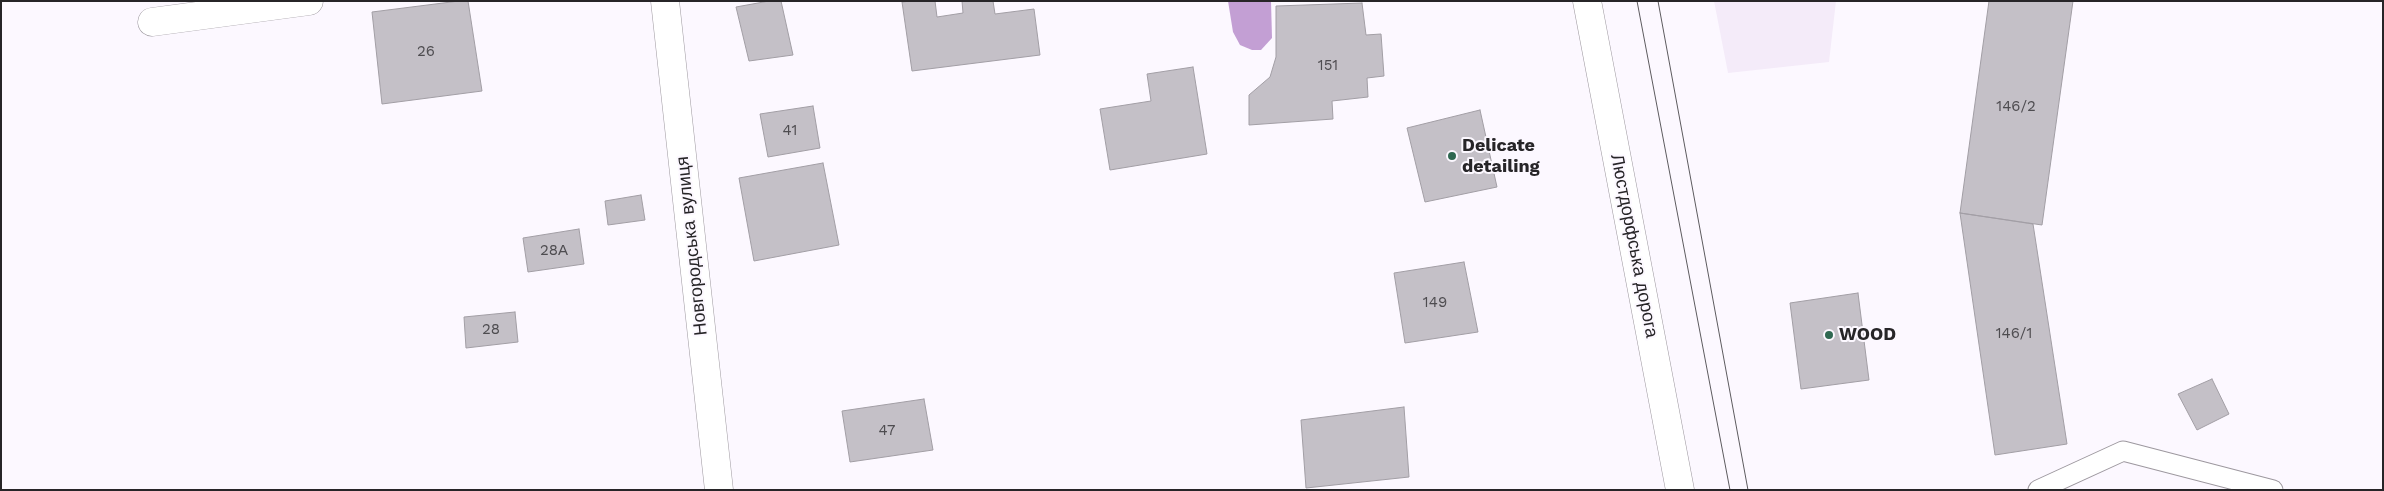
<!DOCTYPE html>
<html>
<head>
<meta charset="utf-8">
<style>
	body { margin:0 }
	#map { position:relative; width:2384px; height:491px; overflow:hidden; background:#fcf8ff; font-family:"Work Sans",sans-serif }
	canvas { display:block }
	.frame { position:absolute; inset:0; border:2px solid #272528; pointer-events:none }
</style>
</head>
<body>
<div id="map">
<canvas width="2384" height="491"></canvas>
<div class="frame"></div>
</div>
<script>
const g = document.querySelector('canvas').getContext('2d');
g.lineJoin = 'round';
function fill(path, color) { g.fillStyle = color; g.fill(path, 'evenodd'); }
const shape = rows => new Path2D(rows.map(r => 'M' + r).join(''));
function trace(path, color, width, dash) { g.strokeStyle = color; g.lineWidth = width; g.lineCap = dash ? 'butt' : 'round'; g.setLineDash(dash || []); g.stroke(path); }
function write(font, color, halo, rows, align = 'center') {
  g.font = font + ' "Work Sans",sans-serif'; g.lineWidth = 4; g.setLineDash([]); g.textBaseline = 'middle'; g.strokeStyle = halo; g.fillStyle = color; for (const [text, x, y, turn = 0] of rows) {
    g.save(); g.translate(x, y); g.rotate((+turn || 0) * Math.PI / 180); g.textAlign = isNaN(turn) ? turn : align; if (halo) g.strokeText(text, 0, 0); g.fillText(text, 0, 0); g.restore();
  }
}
fill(shape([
	[1714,1,1836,1,1829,62,1728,73]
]), '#f4ebf9');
fill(shape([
	[1228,1,1271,1,1272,38,1261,50,1252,50,1240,45,1233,32]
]), '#c39fd4');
const building = shape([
	[459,1,468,1,482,91,382,104,372,12,459,1],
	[769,1,781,1,793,55,749,61,736,7,769,1],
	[911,1,935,1,937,17,963,13,962,1,993,1,995,14,1034,9,1040,55,912,71,902,2,911,1],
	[1989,1,2073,1,2042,225,1960,213,1989,1],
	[1362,3,1366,35,1381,34,1384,76,1367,78,1368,97,1332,101,1333,119,1249,125,1249,95,1270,77,1276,57,1276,6,1362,3],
	[1193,67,1207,154,1110,170,1100,109,1151,101,1147,74,1193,67],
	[813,106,820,148,768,157,760,114,813,106],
	[1480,110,1497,187,1425,202,1407,128,1480,110],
	[823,163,839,245,754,261,739,178,823,163],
	[641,195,645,220,608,225,605,201,641,195],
	[1960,213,2033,224,2067,444,1995,455,1960,213],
	[579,229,584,264,528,272,523,238,579,229],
	[1464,262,1478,332,1405,343,1394,273,1464,262],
	[1858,293,1869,380,1801,389,1790,303,1858,293],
	[515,312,518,342,466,348,464,317,515,312],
	[2212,379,2229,414,2197,430,2178,394,2212,379],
	[924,399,933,450,850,462,842,411,924,399],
	[1404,407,1409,477,1306,488,1301,420,1404,407]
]);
fill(building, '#c4c0c7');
trace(building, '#a29ea5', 1);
const service = shape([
	[2038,490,2123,451,2273,490]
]);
const minor = shape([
	[665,1,719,490],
	[152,22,309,1]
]);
const primary = shape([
	[1587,1,1680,490]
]);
trace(service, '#9d989f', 21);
trace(minor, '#9d989f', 29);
trace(primary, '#9d989f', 29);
trace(service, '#fff', 19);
trace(minor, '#fff', 28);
trace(primary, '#fff', 28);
trace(shape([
	[1637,1,1730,490],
	[1658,1,1748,490]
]), '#5c5a5e', 1);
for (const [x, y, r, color] of [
	[1452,156,5,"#2f6851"],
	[1829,335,5,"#2f6851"]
]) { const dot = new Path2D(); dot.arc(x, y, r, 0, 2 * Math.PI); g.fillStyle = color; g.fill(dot); trace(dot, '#fcf8ff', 2); }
write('15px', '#4e4c50', null, [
	["26",426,52],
	["151",1328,66],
	["146/2",2016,107],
	["41",790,131],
	["28А",554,251],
	["149",1435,303],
	["28",491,330],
	["146/1",2014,334],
	["47",887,431]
]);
write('bold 18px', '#272528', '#fcf8ff', [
	["Delicate",1462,146],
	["detailing",1462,167],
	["WOOD",1839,335]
], 'left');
write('18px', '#272528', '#fcf8ff', [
	["Новгородська вулиця",692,246,-96],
	["Люстдорфська дорога",1634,246,79]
]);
</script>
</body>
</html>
